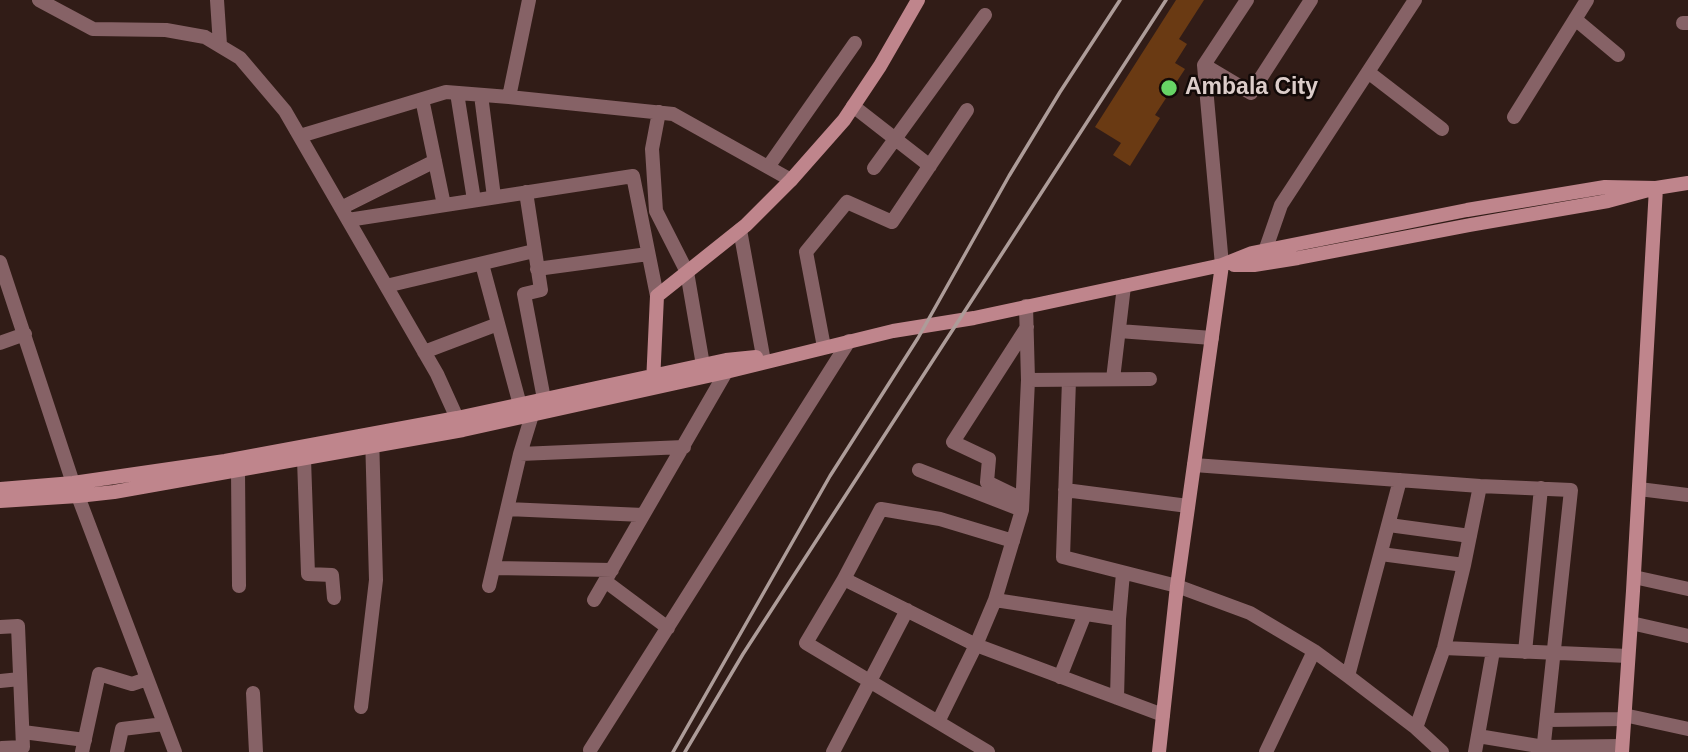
<!DOCTYPE html>
<html>
<head>
<meta charset="utf-8">
<style>
	body { margin:0 }
	canvas { display:block; background:#311c17 }
</style>
</head>
<body>
<canvas width="1688" height="752"></canvas>
<script>
const g = document.querySelector('canvas').getContext('2d');
g.lineJoin = 'round';
function fill(path, color) { g.fillStyle = color; g.fill(path, 'evenodd'); }
const shape = rows => new Path2D(rows.map(r => 'M' + r).join(''));
function trace(path, color, width, dash) { g.strokeStyle = color; g.lineWidth = width; g.lineCap = dash ? 'butt' : 'round'; g.setLineDash(dash || []); g.stroke(path); }
function write(font, color, halo, rows, align = 'center') {
  g.font = font + ' Arial,sans-serif'; g.lineWidth = 5; g.setLineDash([]); g.textBaseline = 'middle'; g.strokeStyle = halo; g.fillStyle = color; for (const [text, x, y, turn = 0] of rows) {
    g.save(); g.translate(x, y); g.rotate((+turn || 0) * Math.PI / 180); g.textAlign = isNaN(turn) ? turn : align; if (halo) g.strokeText(text, 0, 0); g.fillText(text, 0, 0); g.restore();
  }
}
fill(shape([
	[1176,0,1204,0,1179,39,1187,44,1175,63,1185,69,1155,115,1160,118,1130,166,1113,155,1121,143,1095,127]
]), '#6a3a13');
trace(shape([
	[39,0,93,29,166,30,205,37,240,58,285,111,437,374,461,427],
	[217,0,220,45],
	[1575,19,1618,55],
	[1683,23,1688,23],
	[1204,65,1251,93,1311,0],
	[1368,72,1442,129],
	[457,93,474,200],
	[481,95,494,197],
	[509,97,529,0],
	[422,99,444,205],
	[853,106,930,166],
	[659,112,652,149,656,211,687,272,703,365],
	[1514,117,1587,0],
	[300,136,446,92,509,97,673,114,791,180],
	[768,167,855,43],
	[874,168,985,15],
	[526,192,541,290,524,294,544,399],
	[341,208,435,161],
	[348,220,633,176,657,296],
	[740,230,763,356],
	[1265,251,1281,205,1415,0],
	[0,262,73,483,175,752],
	[482,264,520,405],
	[1222,265,1204,65,1247,0],
	[537,269,648,254],
	[386,286,534,251],
	[1119,331,1212,338],
	[0,343,25,334],
	[824,347,806,252,847,202,892,222,967,110],
	[424,352,498,324],
	[1113,379,1124,286],
	[1028,380,1150,379],
	[1069,380,1063,557,1177,586,1250,613,1314,651,1348,676,1416,728,1442,752],
	[520,454,684,447],
	[304,459,308,574,332,575,334,598],
	[1194,465,1480,486,1571,490,1543,752],
	[919,470,1022,510],
	[238,471,239,586],
	[1639,489,1688,495],
	[1065,490,1188,506],
	[1022,499,987,482,989,459,953,442,1027,327],
	[507,509,643,515],
	[1389,525,1470,536],
	[1381,554,1464,565],
	[494,568,612,570],
	[1634,577,1688,589],
	[844,579,976,645,1163,715],
	[605,581,668,628],
	[489,586,520,454,532,415],
	[594,600,726,372],
	[995,600,1119,619],
	[1631,623,1688,636],
	[0,627,18,626,23,747,2,748,2,752],
	[1444,648,1628,656],
	[1525,652,1541,488],
	[1348,676,1400,480],
	[1060,677,1085,614],
	[0,681,20,679],
	[253,693,256,752],
	[1117,698,1119,619,1123,573],
	[361,707,376,580,372,435],
	[1624,715,1688,729],
	[1547,720,1624,719],
	[938,722,976,645,995,600,1022,510,1028,380,1026,306],
	[1416,728,1444,648,1464,565,1480,486],
	[23,732,85,740],
	[1478,736,1544,747,1622,746],
	[590,750,849,341],
	[82,752,99,674,132,684,147,679],
	[117,752,122,729,164,724],
	[833,752,907,610],
	[988,752,806,643,844,579,881,509,940,519,1013,541],
	[1266,752,1314,651],
	[1475,752,1493,651]
]), '#866266', 14);
trace(shape([
	[1234,265,1254,265,1298,258,1470,225,1608,201,1656,188,1688,183],
	[653,383,657,296,746,225,791,180,844,120,880,66,918,0],
	[0,489,73,483,225,461,457,418,726,360,756,357],
	[0,501,78,496,114,492,463,430,726,372,893,331,974,318,1222,265,1252,253,1467,210,1605,187,1656,188],
	[1159,752,1177,586,1222,265],
	[1622,752,1633,591,1656,188]
]), '#bf858c', 14);
trace(shape([
	[673,752,830,476,918,338,1009,176,1060,92,1120,0],
	[685,752,743,654,1166,0]
]), '#ad9c99', 3.5);
for (const [x, y, r, color] of [
	[1169,88,9,"#67d465"]
]) { const dot = new Path2D(); dot.arc(x, y, r, 0, 2 * Math.PI); g.fillStyle = color; g.fill(dot); trace(dot, '#120907', 2.5); }
write('bold 23px', '#dccdca', '#120907', [
	["Ambala City",1185,88]
], 'left');
</script>
</body>
</html>
